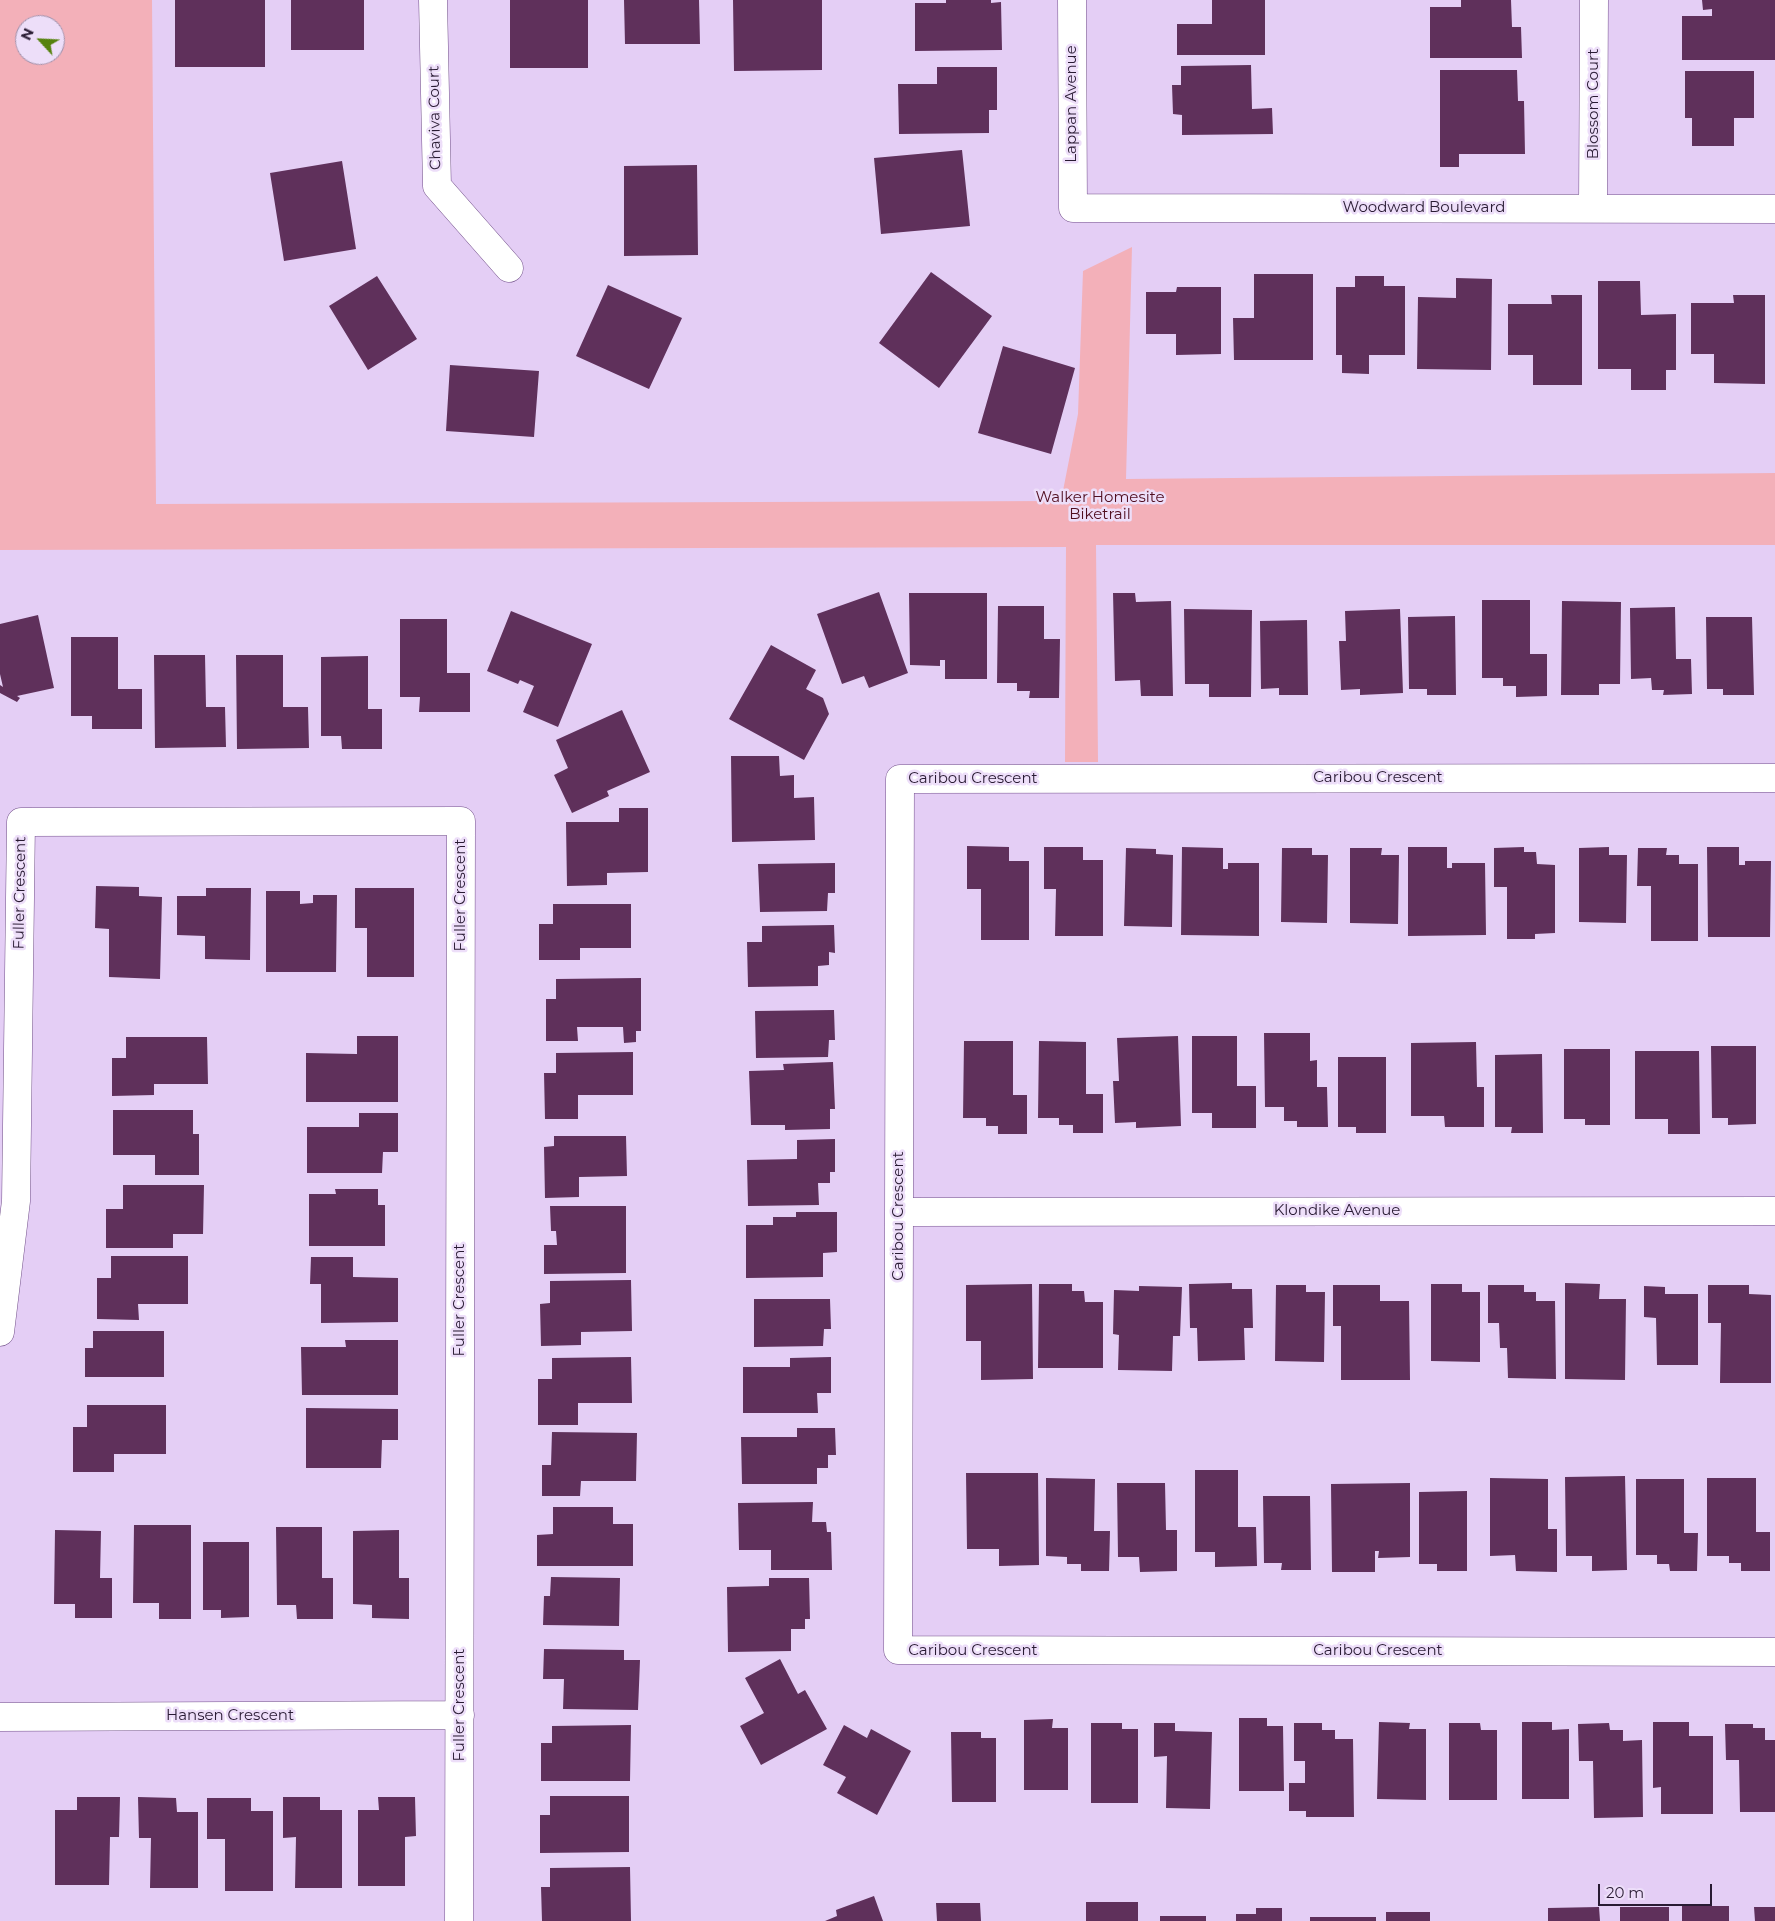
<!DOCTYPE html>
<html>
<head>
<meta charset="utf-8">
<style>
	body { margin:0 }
	#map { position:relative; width:1775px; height:1921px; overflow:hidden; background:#e4cef5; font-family:Montserrat,sans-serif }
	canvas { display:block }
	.north { position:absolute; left:15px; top:15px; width:50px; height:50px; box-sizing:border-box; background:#eddef9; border:1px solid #9f90aa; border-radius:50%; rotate:295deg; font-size:14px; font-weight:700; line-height:20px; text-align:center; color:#291b33 }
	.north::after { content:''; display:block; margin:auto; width:18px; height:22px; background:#56820e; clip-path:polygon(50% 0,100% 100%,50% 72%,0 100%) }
	.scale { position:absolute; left:1598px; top:1884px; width:114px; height:22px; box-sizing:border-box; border:2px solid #291b33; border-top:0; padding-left:6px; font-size:15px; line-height:18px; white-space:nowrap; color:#291b33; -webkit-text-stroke:4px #eddef9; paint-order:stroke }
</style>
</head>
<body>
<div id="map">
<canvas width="1775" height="1921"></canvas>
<div class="north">N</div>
<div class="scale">20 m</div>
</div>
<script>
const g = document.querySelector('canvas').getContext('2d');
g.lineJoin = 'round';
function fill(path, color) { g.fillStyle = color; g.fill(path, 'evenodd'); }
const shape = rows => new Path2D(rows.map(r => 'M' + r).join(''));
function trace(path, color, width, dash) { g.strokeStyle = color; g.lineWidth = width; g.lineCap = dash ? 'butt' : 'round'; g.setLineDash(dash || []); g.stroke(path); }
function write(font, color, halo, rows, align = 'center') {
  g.font = font + ' Montserrat,sans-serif'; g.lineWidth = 5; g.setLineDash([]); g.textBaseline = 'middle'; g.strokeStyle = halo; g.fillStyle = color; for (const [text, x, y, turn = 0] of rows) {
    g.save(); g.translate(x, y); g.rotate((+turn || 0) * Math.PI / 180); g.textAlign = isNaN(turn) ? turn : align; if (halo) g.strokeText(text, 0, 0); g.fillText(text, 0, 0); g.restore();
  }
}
fill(shape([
	[0,0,152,0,156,504,1061,501,1078,414,1083,271,1132,247,1126,479,1775,473,1775,545,1096,545,1098,762,1065,762,1066,547,0,550],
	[25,25,55,25,55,55,25,55]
]), '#f3b0b9');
fill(shape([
	[175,0,265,0,265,67,175,67],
	[291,0,364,0,364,50,291,50],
	[510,0,588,0,588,68,510,68],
	[624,0,699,0,700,44,625,44],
	[733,0,822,0,822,70,734,71],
	[946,0,991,0,991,3,1001,2,1002,50,915,51,915,3,946,3],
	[1212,0,1265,0,1265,55,1177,55,1177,24,1212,24],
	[1461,0,1511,0,1512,27,1521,27,1522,58,1430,58,1430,7,1461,7],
	[1702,0,1775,0,1775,60,1682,60,1682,16,1712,16,1712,9,1703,10],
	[1251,65,1252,109,1272,108,1273,134,1182,135,1182,115,1173,114,1172,85,1181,85,1181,66],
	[937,67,997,67,997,110,989,110,989,133,899,134,898,84,937,84],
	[1440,70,1517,70,1518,101,1524,101,1525,154,1459,154,1459,167,1440,167],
	[1685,71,1754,71,1754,118,1734,118,1734,146,1692,146,1692,118,1685,118],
	[962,150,970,226,881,234,874,158],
	[342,161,356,249,284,261,270,173],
	[697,165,698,255,624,256,624,166],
	[931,272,992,316,939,388,879,343],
	[1254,274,1313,274,1313,360,1234,360,1233,318,1254,318],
	[377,276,417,339,368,370,329,306],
	[1355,276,1384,276,1384,286,1405,286,1405,355,1369,355,1369,374,1342,373,1342,355,1336,355,1336,287,1355,287],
	[1456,278,1492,279,1491,370,1417,369,1418,297,1456,298],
	[1598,281,1640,281,1641,315,1676,314,1676,370,1666,370,1666,390,1631,390,1631,369,1598,369],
	[608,285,682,318,649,389,576,356],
	[1177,287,1221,287,1221,354,1176,355,1176,334,1146,334,1146,292,1176,292],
	[1551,295,1582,295,1582,385,1533,385,1533,355,1508,355,1508,304,1552,304],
	[1733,295,1765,295,1765,384,1714,383,1714,354,1691,354,1691,303,1734,303],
	[1003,346,1075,368,1051,454,978,433],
	[450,365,539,371,534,437,446,431],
	[879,592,908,673,869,688,864,676,842,684,817,614],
	[909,593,987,593,987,679,945,679,945,660,940,660,940,666,910,665],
	[1113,593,1135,593,1136,602,1171,601,1173,696,1141,696,1140,680,1115,681],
	[1482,600,1530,600,1530,654,1547,654,1547,696,1516,697,1516,686,1503,686,1503,678,1482,678],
	[1562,601,1621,602,1620,684,1599,684,1599,695,1561,695],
	[998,606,1044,606,1044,639,1060,639,1059,698,1029,698,1030,691,1017,691,1017,683,997,683],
	[1675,607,1676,659,1691,659,1692,694,1663,695,1664,690,1652,690,1651,678,1631,679,1630,608],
	[1184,609,1252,610,1251,697,1209,697,1209,684,1185,684],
	[1400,609,1403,693,1360,695,1360,689,1341,690,1339,641,1346,641,1345,611],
	[511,611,592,644,558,727,523,712,534,686,520,680,518,684,487,671],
	[38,615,54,688,17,696,20,698,17,702,0,693,0,685,3,687,0,674,0,624],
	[1455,616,1456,695,1427,695,1427,689,1409,689,1408,617],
	[1706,617,1752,617,1754,695,1723,695,1723,689,1707,689],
	[400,619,447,619,447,673,470,673,470,712,419,712,420,697,400,697],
	[1307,620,1308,695,1279,695,1279,688,1261,689,1260,621],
	[71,637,118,637,118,689,142,689,142,729,92,729,92,716,71,716],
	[771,645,816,670,806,689,823,698,829,714,804,760,729,719],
	[154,655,205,655,206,707,225,707,226,747,155,748],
	[236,655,283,655,283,707,308,707,309,748,237,749],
	[368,656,368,709,382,709,382,749,342,749,341,736,321,736,321,657],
	[622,710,650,772,607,791,609,796,572,813,554,775,568,768,556,740],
	[731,756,779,756,780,776,794,775,794,798,814,797,815,840,732,842],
	[619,808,648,808,648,872,607,873,607,885,567,886,566,822,619,822],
	[967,846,1009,847,1009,861,1029,861,1029,940,981,940,981,889,967,889],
	[1044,847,1083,847,1083,860,1103,860,1103,936,1055,936,1056,889,1044,889],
	[1182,847,1223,848,1223,869,1228,869,1228,863,1259,863,1259,936,1181,935],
	[1408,847,1447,847,1447,868,1452,868,1452,863,1485,863,1486,935,1408,936],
	[1524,847,1524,852,1536,852,1537,864,1555,865,1555,933,1535,934,1535,939,1507,939,1507,887,1494,887,1494,848],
	[1609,847,1609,855,1627,855,1626,923,1579,922,1579,848],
	[1707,847,1739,847,1739,865,1745,865,1745,861,1771,861,1770,937,1708,937],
	[1126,848,1156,849,1156,854,1173,855,1172,927,1124,926],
	[1282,848,1312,848,1312,855,1328,855,1327,923,1281,922],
	[1350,848,1382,848,1381,855,1399,855,1398,924,1350,923],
	[1638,848,1667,848,1666,855,1679,855,1679,864,1698,864,1698,941,1651,941,1651,886,1637,886],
	[835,863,835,893,828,893,827,911,760,912,758,864],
	[96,886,139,887,139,896,162,897,160,979,109,977,109,929,95,928],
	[206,888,251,888,250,960,205,959,205,936,177,935,177,896,206,896],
	[355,888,414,888,414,977,367,977,367,928,355,928],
	[266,891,300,891,300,904,313,903,313,895,337,895,336,972,266,972],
	[553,904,631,904,631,948,580,948,580,960,539,960,539,924,553,924],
	[834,925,835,953,829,952,829,965,818,966,818,986,748,987,747,942,762,942,762,926],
	[641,978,641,1031,636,1031,636,1042,624,1043,623,1027,577,1027,578,1041,546,1041,546,999,556,999,556,979],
	[834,1010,835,1040,829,1040,828,1057,756,1058,755,1011],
	[1264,1033,1310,1033,1310,1061,1317,1060,1317,1087,1327,1087,1328,1127,1297,1127,1297,1121,1284,1121,1284,1107,1265,1107],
	[357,1036,398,1036,398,1102,306,1102,306,1053,357,1054],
	[1178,1036,1181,1126,1136,1128,1136,1122,1115,1123,1113,1081,1119,1081,1117,1038],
	[1192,1036,1237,1036,1237,1086,1256,1086,1256,1128,1212,1128,1212,1113,1192,1113],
	[126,1037,207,1037,208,1084,154,1084,154,1095,112,1096,112,1058,126,1058],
	[964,1041,1013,1041,1013,1095,1027,1095,1027,1134,998,1134,998,1126,986,1126,986,1118,963,1118],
	[1039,1041,1086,1042,1086,1094,1103,1094,1103,1133,1073,1133,1073,1125,1059,1125,1059,1118,1038,1118],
	[1476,1042,1477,1087,1484,1087,1484,1127,1445,1127,1444,1116,1411,1116,1411,1043],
	[1711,1046,1756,1046,1756,1124,1728,1125,1728,1118,1712,1118],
	[1564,1049,1610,1049,1610,1125,1585,1125,1585,1119,1564,1119],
	[1635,1051,1699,1051,1700,1134,1668,1134,1668,1119,1635,1119],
	[633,1052,633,1095,578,1095,578,1119,545,1119,544,1073,556,1073,556,1053],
	[1542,1054,1543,1133,1511,1133,1512,1127,1495,1127,1495,1055],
	[1338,1057,1386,1057,1386,1133,1356,1133,1356,1127,1338,1127],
	[833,1062,835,1109,830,1109,830,1129,785,1130,785,1125,751,1125,749,1071,784,1070,783,1064],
	[113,1110,193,1110,193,1134,199,1134,199,1175,155,1175,155,1155,113,1155],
	[359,1113,398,1113,398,1152,383,1152,382,1173,307,1173,307,1127,359,1127],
	[554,1136,626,1136,627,1176,579,1177,579,1197,545,1198,544,1147,554,1146],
	[835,1139,835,1172,830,1172,830,1183,818,1183,819,1205,748,1206,747,1160,797,1159,797,1140],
	[123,1185,204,1185,203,1234,173,1234,173,1248,106,1248,106,1209,123,1209],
	[335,1189,378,1189,378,1205,385,1205,385,1246,309,1246,309,1194,336,1194],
	[550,1206,626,1206,626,1273,544,1274,544,1245,557,1245,556,1231,551,1231],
	[796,1212,837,1212,837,1252,823,1253,823,1277,746,1278,746,1225,773,1225,773,1217,796,1217],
	[111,1256,188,1256,188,1304,138,1304,139,1320,97,1319,97,1278,111,1278],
	[311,1257,353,1257,353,1277,398,1278,398,1322,321,1323,321,1284,310,1284],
	[631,1280,632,1331,581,1332,581,1345,541,1346,540,1304,550,1303,550,1281],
	[1232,1283,1232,1289,1252,1289,1253,1328,1244,1328,1245,1360,1198,1361,1197,1328,1190,1328,1189,1284],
	[1565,1283,1600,1284,1599,1299,1626,1299,1625,1380,1565,1379],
	[1032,1284,1033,1379,981,1380,981,1341,966,1341,966,1285],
	[1039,1284,1072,1284,1072,1291,1084,1291,1085,1302,1103,1302,1103,1368,1038,1368],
	[1431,1284,1462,1284,1462,1292,1480,1292,1480,1362,1431,1361],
	[1276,1285,1306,1285,1306,1292,1325,1292,1324,1362,1275,1361],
	[1333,1285,1380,1285,1380,1301,1409,1301,1410,1380,1341,1380,1341,1326,1333,1326],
	[1488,1285,1524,1285,1524,1292,1536,1292,1536,1301,1555,1301,1556,1379,1508,1378,1507,1348,1500,1348,1499,1323,1488,1323],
	[1708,1285,1749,1285,1749,1294,1771,1295,1771,1383,1720,1383,1721,1323,1708,1323],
	[1139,1286,1182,1287,1180,1336,1173,1336,1172,1371,1118,1370,1119,1335,1113,1334,1114,1290,1139,1291],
	[1644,1286,1665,1287,1665,1294,1698,1294,1698,1365,1657,1365,1656,1318,1644,1317],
	[754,1299,830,1299,831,1329,824,1329,823,1346,754,1347],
	[93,1331,164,1331,164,1377,85,1377,85,1348,93,1348],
	[345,1340,398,1340,398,1395,302,1395,301,1347,346,1347],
	[631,1357,632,1403,578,1403,578,1425,538,1425,538,1379,552,1379,552,1358],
	[831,1357,831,1393,817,1393,818,1413,743,1413,743,1367,790,1367,790,1358],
	[87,1405,166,1405,166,1454,114,1454,114,1472,73,1472,73,1427,87,1427],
	[306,1408,398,1409,398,1440,382,1440,381,1468,306,1468],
	[797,1428,835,1428,836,1455,828,1455,828,1468,817,1468,817,1484,742,1484,741,1437,797,1437],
	[552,1432,637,1433,636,1481,581,1481,580,1496,542,1496,542,1465,551,1465],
	[1195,1470,1238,1470,1238,1527,1256,1527,1257,1566,1215,1567,1215,1552,1195,1552],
	[966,1473,1038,1473,1039,1565,999,1566,999,1549,967,1549],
	[1625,1476,1627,1570,1592,1571,1592,1556,1566,1556,1565,1477],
	[1046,1478,1095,1479,1094,1531,1110,1531,1109,1571,1081,1571,1081,1564,1067,1564,1067,1557,1046,1556],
	[1490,1478,1548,1479,1548,1529,1557,1529,1557,1572,1516,1571,1515,1555,1490,1556],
	[1707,1478,1756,1478,1756,1532,1770,1532,1770,1571,1741,1571,1741,1563,1729,1563,1729,1556,1707,1556],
	[1636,1479,1684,1479,1684,1533,1698,1533,1697,1571,1670,1571,1669,1564,1657,1564,1657,1555,1636,1555],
	[1117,1483,1165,1483,1166,1530,1177,1530,1177,1571,1140,1572,1139,1557,1118,1557],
	[1410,1483,1410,1557,1378,1558,1379,1551,1375,1551,1375,1572,1332,1572,1331,1484],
	[1467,1491,1467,1571,1437,1571,1437,1564,1419,1564,1419,1492],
	[1263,1496,1310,1496,1311,1570,1281,1570,1282,1563,1264,1563],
	[813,1502,812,1522,826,1522,827,1532,831,1532,832,1570,771,1570,771,1550,739,1550,738,1503],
	[553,1507,613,1507,613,1524,633,1524,633,1566,537,1566,537,1535,553,1534],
	[134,1525,191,1525,191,1619,159,1619,159,1603,133,1603],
	[276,1527,322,1527,322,1578,333,1578,333,1619,297,1619,296,1605,277,1605],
	[55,1530,101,1531,100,1578,112,1578,112,1618,75,1618,75,1604,54,1604],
	[399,1530,399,1578,409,1578,409,1619,372,1618,372,1605,353,1604,353,1531],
	[203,1542,249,1542,249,1617,221,1618,221,1610,203,1610],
	[551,1577,620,1578,619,1626,543,1625,544,1596,550,1596],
	[769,1578,809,1578,810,1619,805,1619,805,1629,791,1629,791,1651,728,1652,727,1587,769,1586],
	[544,1649,624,1650,624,1660,640,1660,638,1710,563,1709,564,1679,543,1679],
	[780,1659,798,1694,805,1690,827,1729,761,1765,740,1726,764,1713,745,1678],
	[1239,1718,1267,1718,1267,1726,1283,1726,1284,1791,1239,1791],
	[1053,1719,1052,1728,1068,1728,1068,1790,1024,1790,1024,1720],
	[1379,1722,1410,1723,1409,1729,1426,1729,1426,1800,1377,1799],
	[1522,1722,1552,1722,1552,1730,1569,1729,1569,1799,1522,1799],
	[1653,1722,1689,1722,1689,1736,1713,1736,1713,1814,1661,1814,1661,1787,1653,1788],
	[1091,1723,1122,1723,1122,1729,1138,1729,1138,1803,1091,1803],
	[1154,1723,1175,1723,1175,1731,1212,1732,1210,1809,1166,1808,1167,1756,1154,1757],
	[1294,1723,1322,1723,1322,1730,1335,1730,1335,1739,1353,1739,1354,1817,1306,1817,1306,1811,1289,1811,1289,1783,1305,1783,1305,1761,1294,1761],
	[1449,1723,1480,1723,1481,1730,1497,1730,1497,1800,1449,1800],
	[1609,1723,1610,1730,1623,1730,1623,1741,1642,1740,1643,1817,1594,1818,1593,1761,1579,1761,1578,1724],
	[1725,1724,1753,1724,1753,1728,1765,1728,1765,1740,1775,1740,1775,1812,1740,1812,1739,1760,1726,1760],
	[631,1725,630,1781,541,1781,541,1743,552,1743,552,1726],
	[844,1725,867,1738,871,1729,911,1751,877,1815,837,1793,846,1777,823,1765],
	[951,1732,981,1732,981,1738,996,1738,996,1802,952,1802],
	[550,1796,629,1796,629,1852,540,1853,540,1815,550,1815],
	[77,1797,120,1797,119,1837,110,1837,109,1885,55,1885,55,1810,77,1810],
	[138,1797,176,1798,177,1812,198,1812,198,1888,150,1888,151,1838,139,1838],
	[283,1797,320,1797,320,1810,342,1810,342,1888,295,1888,296,1837,283,1838],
	[378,1797,415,1797,416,1836,405,1837,405,1886,358,1886,358,1810,379,1810],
	[207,1798,251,1798,251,1811,273,1811,273,1891,225,1891,225,1839,207,1839],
	[630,1867,631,1921,542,1921,541,1887,550,1887,550,1868],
	[874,1896,883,1921,825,1921,837,1916,836,1910],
	[1086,1902,1138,1902,1138,1921,1086,1921],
	[936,1903,980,1903,981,1921,937,1921],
	[1682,1906,1729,1906,1729,1921,1682,1921],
	[1599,1907,1600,1921,1548,1921,1548,1908],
	[1620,1907,1669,1907,1669,1921,1620,1921],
	[1754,1907,1775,1907,1775,1921,1755,1921],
	[1256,1908,1282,1908,1282,1921,1236,1921,1236,1914,1256,1914],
	[1386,1912,1430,1912,1430,1921,1386,1921],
	[1160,1916,1206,1916,1206,1921,1160,1921],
	[1310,1917,1376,1917,1376,1921,1310,1921]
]), '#5f305b');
const street = shape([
	[433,0,437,186,509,268],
	[1072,0,1073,208,1775,209],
	[1593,208,1594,0],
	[1775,778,900,779,898,1650,1775,1652],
	[899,1212,1775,1211],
	[0,1332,16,1201,21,822,461,821,459,1921],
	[0,1717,460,1715]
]);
trace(street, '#714f89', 29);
trace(street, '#fff', 28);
write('15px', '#291b33', '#eddef9', [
	["Lappan Avenue",1072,104,-90],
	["Blossom Court",1594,104,-90],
	["Chaviva Court",435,118,-91],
	["Woodward Boulevard",1424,208],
	["Caribou Crescent",1378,778],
	["Caribou Crescent",973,779],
	["Fuller Crescent",20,893,-89],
	["Fuller Crescent",461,895,-90],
	["Klondike Avenue",1337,1211],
	["Caribou Crescent",899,1216,-90],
	["Fuller Crescent",460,1300,-90],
	["Caribou Crescent",973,1651],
	["Caribou Crescent",1378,1651],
	["Fuller Crescent",460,1705,-90],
	["Hansen Crescent",230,1716]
]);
write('15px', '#500e20', '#eddef9', [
	["Walker Homesite",1100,498],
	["Biketrail",1100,515]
]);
</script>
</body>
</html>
